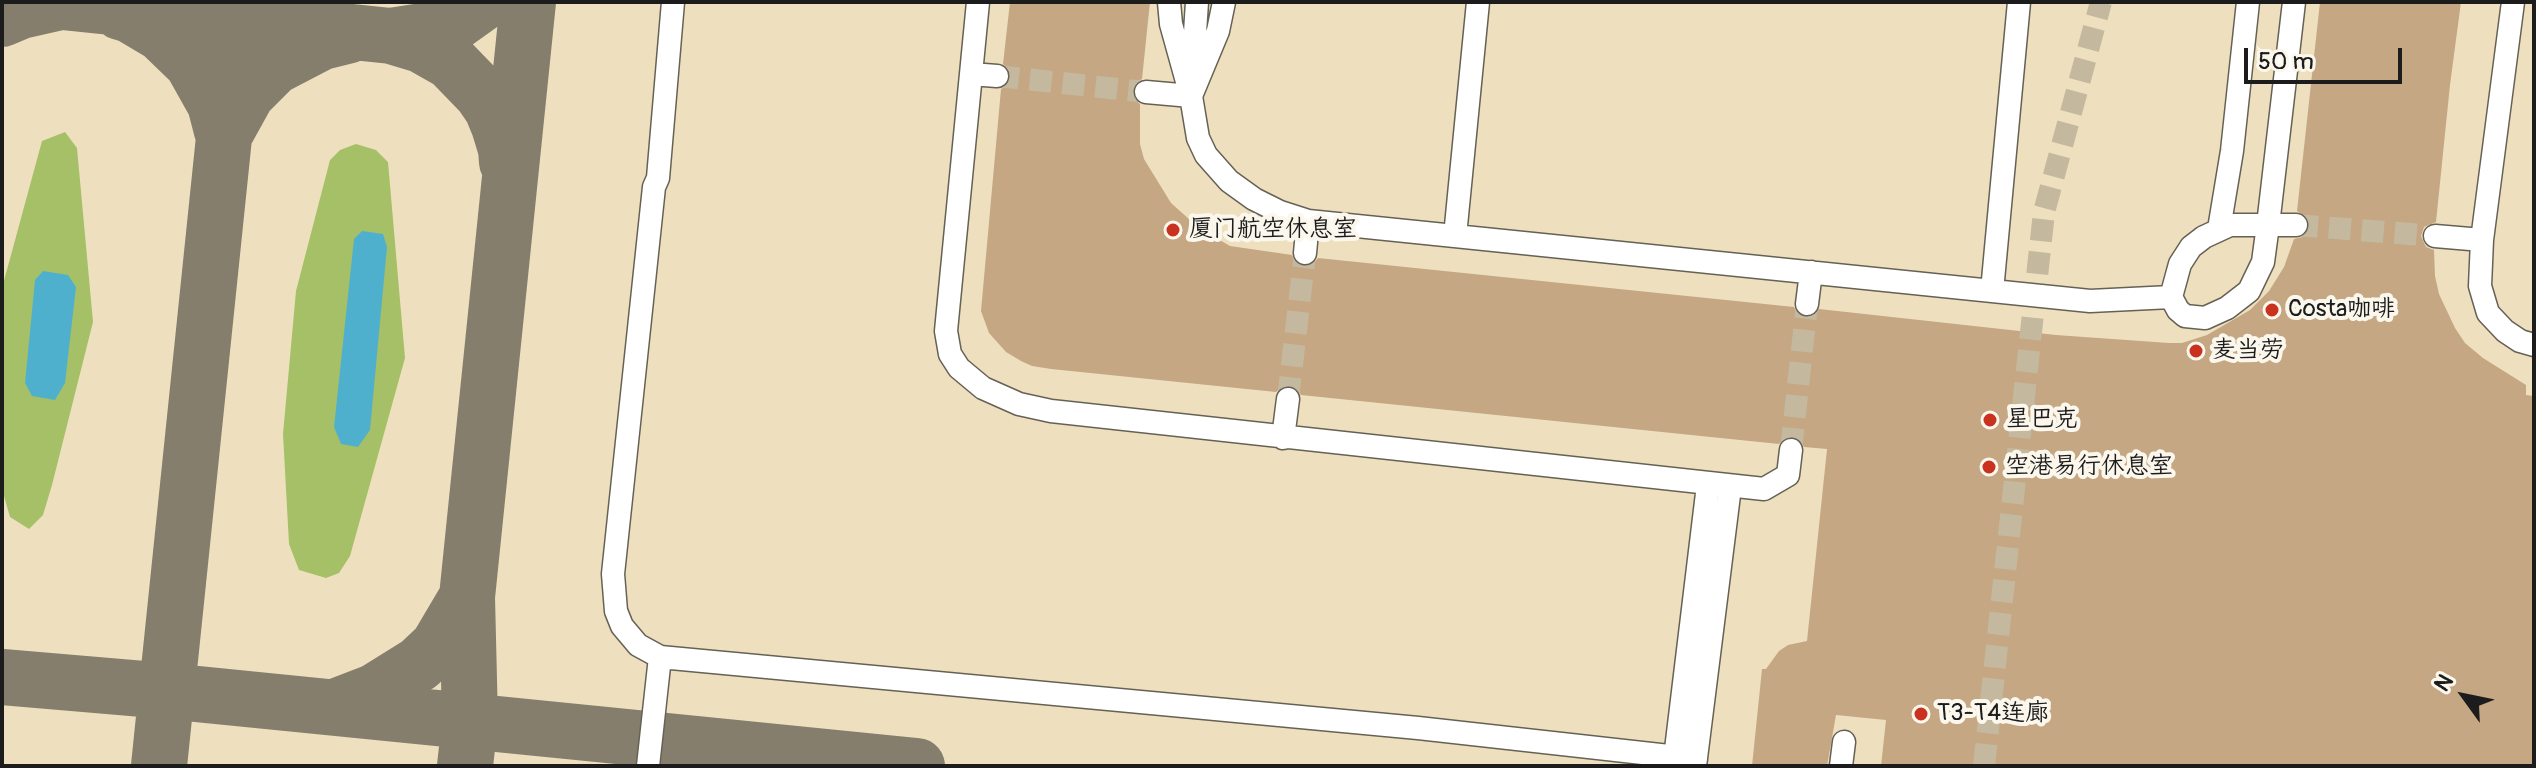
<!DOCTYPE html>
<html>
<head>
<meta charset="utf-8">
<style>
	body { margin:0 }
	#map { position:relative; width:2536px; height:768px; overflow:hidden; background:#eee0be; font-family:Pangolin,sans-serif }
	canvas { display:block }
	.frame { position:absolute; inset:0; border:4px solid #1c1c1c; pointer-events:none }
	.north { position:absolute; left:2424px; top:656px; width:80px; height:80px; -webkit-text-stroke:6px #fbf7ec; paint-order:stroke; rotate:303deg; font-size:22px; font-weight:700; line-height:32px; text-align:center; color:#1c1c1c }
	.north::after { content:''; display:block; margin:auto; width:28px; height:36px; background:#1c1c1c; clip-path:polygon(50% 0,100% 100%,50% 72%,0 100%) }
	.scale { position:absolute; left:2244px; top:48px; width:158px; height:36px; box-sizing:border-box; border:4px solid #1c1c1c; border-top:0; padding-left:10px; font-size:24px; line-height:28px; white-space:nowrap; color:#1c1c1c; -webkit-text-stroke:6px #fbf7ec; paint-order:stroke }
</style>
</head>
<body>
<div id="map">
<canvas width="2536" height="768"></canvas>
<div class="frame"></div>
<div class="north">N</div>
<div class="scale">50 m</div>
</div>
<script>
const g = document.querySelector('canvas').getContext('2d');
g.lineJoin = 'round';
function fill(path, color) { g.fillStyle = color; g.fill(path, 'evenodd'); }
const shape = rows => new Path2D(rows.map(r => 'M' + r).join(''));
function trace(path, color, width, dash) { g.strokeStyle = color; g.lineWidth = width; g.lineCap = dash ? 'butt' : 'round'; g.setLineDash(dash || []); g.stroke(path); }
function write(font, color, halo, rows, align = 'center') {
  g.font = font + ' Pangolin,"LXGW WenKai TC",sans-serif'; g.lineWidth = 8; g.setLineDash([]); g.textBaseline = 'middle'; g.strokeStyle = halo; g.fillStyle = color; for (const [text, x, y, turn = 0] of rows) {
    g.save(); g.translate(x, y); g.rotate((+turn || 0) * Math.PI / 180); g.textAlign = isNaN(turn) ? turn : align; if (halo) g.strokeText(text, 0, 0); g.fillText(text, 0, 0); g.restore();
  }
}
fill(shape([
	[65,132,77,148,93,322,52,485,43,515,29,529,10,517,2,489,2,288,42,141],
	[356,144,376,150,388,162,405,358,350,556,339,573,326,578,299,570,289,544,283,434,296,291,330,160,340,150]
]), '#a6c067');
fill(shape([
	[362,231,383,234,387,247,370,430,358,447,341,444,334,427,354,239],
	[43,271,68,275,76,287,65,383,55,400,32,396,25,383,35,280]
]), '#4fb0ce');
trace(shape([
	[62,2,391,36,421,45,451,62,481,93,492,109,499,126,506,149,507,162],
	[120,12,130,15,162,34,192,63,215,104,222,131],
	[2,19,21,11,61,2],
	[391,36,442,28,456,22,484,2],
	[226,132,247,94,274,67,322,42,350,35],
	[2,677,167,691,917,766],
	[335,707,374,692,419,664,438,646,467,597],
	[159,766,238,2],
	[465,766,470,721,467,597,528,2]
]), '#857e6d', 56);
fill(shape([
	[1010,2,1150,2,1142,79,1135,83,1132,92,1134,99,1140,104,1140,144,1144,159,1171,203,1199,228,1230,246,1292,255,1296,264,1303,267,1312,265,1318,258,1794,307,1798,315,1806,318,1813,316,1819,309,2056,335,2169,343,2182,343,2207,335,2250,310,2269,291,2284,267,2294,239,2302,237,2308,231,2308,219,2297,211,2320,2,2461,2,2450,85,2436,222,2424,227,2421,236,2426,247,2434,250,2435,276,2439,294,2455,328,2465,343,2483,358,2526,385,2526,395,2534,396,2534,766,1881,766,1886,720,1836,715,1827,766,1752,766,1762,669,1766,669,1779,651,1788,645,1807,641,1827,449,1804,447,1800,439,1792,436,1785,438,1779,444,1301,395,1297,388,1289,385,1282,386,1276,392,1051,369,1032,366,1021,361,1006,352,989,333,981,311,1001,89,1008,84,1011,78,1009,69,1003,64]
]), '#c5a783');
trace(shape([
	[997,76,1146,92],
	[2296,225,2435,236],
	[1288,399,1305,253],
	[1791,450,1807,304],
	[1984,766,2044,212,2101,2]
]), '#c4b99e', 22, [22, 11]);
const minor = shape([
	[673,2,658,178,654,187,613,574,616,611,622,626,638,645,660,657,1418,728,1696,759],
	[978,2,946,331,950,354,959,368,983,388,1019,404,1051,411,1764,489,1788,475,1791,450],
	[1169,2,1171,24,1191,96,1198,138,1206,155,1229,181,1254,199,1280,212,1308,221,2090,301,2171,297],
	[2294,2,2268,225,2296,225],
	[2513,2,2482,240,2480,286,2488,313,2505,331,2520,341,2534,345],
	[971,74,997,76],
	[1192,79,1197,2],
	[1146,92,1191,96],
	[1191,96,1218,31,1224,2],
	[2230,225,2268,225,2263,262,2249,291,2227,308,2205,318,2185,316,2178,310,2171,297,2180,264,2191,247,2204,237,2230,225],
	[2219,229,2232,151,2248,2],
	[1455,236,1478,2],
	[2435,236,2482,240],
	[1305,253,1308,221],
	[1992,291,2019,2],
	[1807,304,1811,272],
	[1283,438,1288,399],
	[648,766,660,657],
	[1674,766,1708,485],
	[1695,766,1730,487],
	[1841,766,1844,742]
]);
trace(minor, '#666155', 25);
trace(minor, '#fff', 22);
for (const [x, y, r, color] of [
	[1173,230,8,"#c8321e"],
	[2272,310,8,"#c8321e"],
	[2196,351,8,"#c8321e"],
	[1990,420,8,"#c8321e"],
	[1989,467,8,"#c8321e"],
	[1921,714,8,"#c8321e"]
]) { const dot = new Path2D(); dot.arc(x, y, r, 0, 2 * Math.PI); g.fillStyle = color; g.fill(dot); trace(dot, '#fbf7ec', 3); }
write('24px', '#1c1c1c', '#fbf7ec', [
	["厦门航空休息室",1189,230],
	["Costa咖啡",2288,310],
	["麦当劳",2212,351],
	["星巴克",2006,420],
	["空港易行休息室",2005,467],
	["T3-T4连廊",1937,714]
], 'left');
</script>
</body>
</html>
